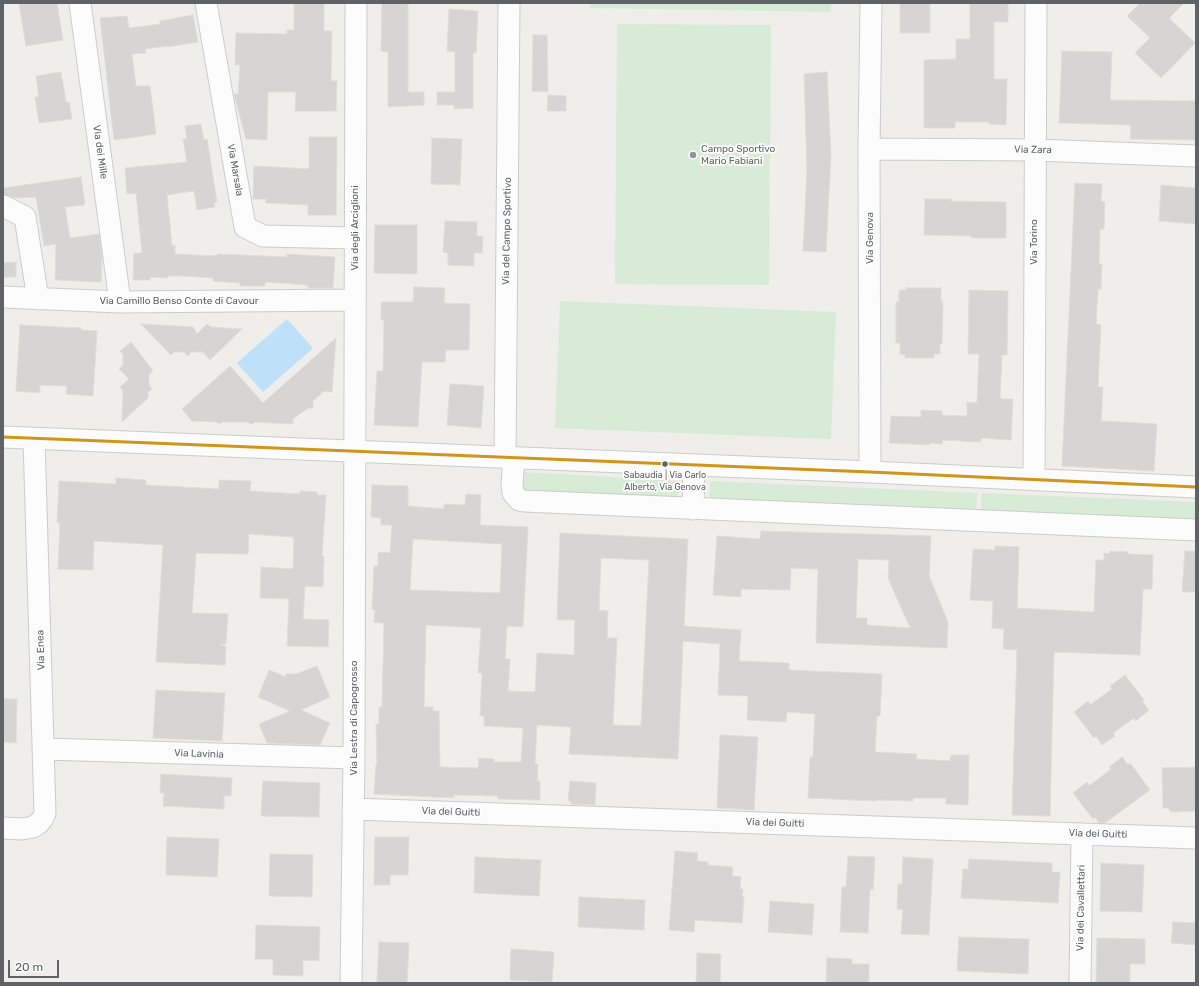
<!DOCTYPE html>
<html>
<head>
<meta charset="utf-8">
<style>
	body { margin:0 }
	#map { position:relative; width:1199px; height:986px; overflow:hidden; background:#efeeea; font-family:Rubik,sans-serif }
	canvas { display:block }
	.frame { position:absolute; inset:0; border:4px solid #5f6368; pointer-events:none }
	.scale { position:absolute; left:8px; top:960px; width:51px; height:18px; box-sizing:border-box; border:2px solid #5f6368; border-top:0; padding-left:5px; font-size:12px; line-height:14px; white-space:nowrap; color:#5f6368; -webkit-text-stroke:3px #fff; paint-order:stroke }
</style>
</head>
<body>
<div id="map">
<canvas width="1199" height="986"></canvas>
<div class="frame"></div>
<div class="scale">20 m</div>
</div>
<script>
const g = document.querySelector('canvas').getContext('2d');
g.lineJoin = 'round';
function fill(path, color) { g.fillStyle = color; g.fill(path, 'evenodd'); }
const shape = rows => new Path2D(rows.map(r => 'M' + r).join(''));
function trace(path, color, width, dash) { g.strokeStyle = color; g.lineWidth = width; g.lineCap = dash ? 'butt' : 'round'; g.setLineDash(dash || []); g.stroke(path); }
function write(font, color, halo, rows, align = 'center') {
  g.font = font + ' Rubik,sans-serif'; g.lineWidth = 3.5; g.setLineDash([]); g.textBaseline = 'middle'; g.strokeStyle = halo; g.fillStyle = color; for (const [text, x, y, turn = 0] of rows) {
    g.save(); g.translate(x, y); g.rotate((+turn || 0) * Math.PI / 180); g.textAlign = isNaN(turn) ? turn : align; if (halo) g.strokeText(text, 0, 0); g.fillText(text, 0, 0); g.restore();
  }
}
fill(shape([
	[590,3,831,3,831,12,590,8],
	[617,24,771,25,769,285,615,284],
	[560,301,836,312,831,439,555,428],
	[523,472,679,481,678,503,521,494],
	[710,481,977,493,976,517,709,504],
	[982,493,1196,502,1196,526,980,518]
]), '#d8ebd6');
fill(shape([
	[287,319,313,348,263,392,237,363]
]), '#bfe0f9');
const building = shape([
	[19,3,57,3,63,40,26,46,19,3],
	[294,3,324,3,324,31,332,31,331,81,337,81,336,111,295,111,296,92,268,92,267,140,246,139,234,94,238,94,240,65,235,65,236,33,287,34,287,30,294,30,294,3],
	[382,3,408,3,408,92,424,92,424,105,388,107,388,52,381,51,382,3],
	[900,3,930,3,930,33,900,33,900,3],
	[970,3,1008,3,1008,22,994,22,994,79,1007,79,1006,125,989,124,989,122,955,122,955,128,924,128,924,60,956,59,956,39,970,39,970,3],
	[1140,3,1184,3,1169,18,1195,43,1161,78,1135,53,1150,38,1127,16,1140,3],
	[449,9,478,11,476,53,473,53,473,108,454,109,454,105,437,105,437,92,455,92,455,52,447,51,449,9],
	[193,15,198,42,167,47,167,46,145,49,146,53,132,54,136,86,150,86,156,134,114,140,100,18,127,16,129,28,160,24,160,21,193,15],
	[533,35,547,35,548,92,532,91,533,35],
	[1062,51,1112,52,1110,100,1196,101,1196,140,1130,139,1131,125,1059,123,1062,51],
	[61,72,66,102,69,102,72,119,39,123,35,97,39,97,36,76,61,72],
	[827,72,831,154,826,252,803,251,807,170,804,74,827,72],
	[548,95,566,96,566,111,547,111,548,95],
	[201,124,204,140,207,139,217,202,214,203,215,207,197,210,194,191,167,195,172,246,175,245,175,254,217,256,217,254,287,257,287,254,335,257,333,288,308,288,308,285,265,282,265,286,240,286,240,283,213,281,213,278,183,276,168,276,168,278,150,277,150,280,133,280,134,253,142,253,136,193,127,194,125,168,187,162,183,139,187,139,185,126,201,124],
	[309,137,337,137,336,215,308,215,308,205,266,203,266,199,253,199,254,166,309,169,309,137],
	[432,138,462,139,460,185,431,184,432,138],
	[81,177,85,205,65,207,70,238,99,234,102,256,101,282,55,280,56,244,44,246,36,197,14,198,3,194,3,188,81,177],
	[1075,183,1102,184,1101,201,1105,202,1104,229,1100,229,1099,264,1102,264,1101,289,1098,289,1096,324,1101,325,1098,387,1103,387,1101,421,1157,424,1154,471,1062,466,1075,183],
	[1161,185,1196,188,1196,224,1159,221,1161,185],
	[925,199,951,199,951,201,1006,202,1006,238,971,238,971,236,924,235,925,199],
	[445,221,477,222,477,236,483,236,482,253,474,253,474,266,448,265,448,253,443,252,445,221],
	[375,225,417,225,417,274,374,273,375,225],
	[16,262,16,277,3,277,3,263,16,262],
	[414,287,445,288,444,303,470,304,469,350,446,350,445,362,422,362,418,427,374,425,377,371,383,371,384,320,381,320,381,302,413,302,414,287],
	[906,288,941,288,941,301,943,301,942,344,940,344,940,354,934,354,934,358,905,358,905,355,900,354,900,343,896,343,896,302,899,302,899,290,906,290,906,288],
	[969,290,1008,291,1007,355,1002,355,1000,399,1013,399,1011,440,981,438,981,442,943,440,942,444,929,443,929,445,889,443,891,416,921,417,921,410,942,411,942,415,967,416,967,402,977,403,979,354,968,354,969,290],
	[141,324,193,327,197,334,207,324,211,327,242,329,210,360,203,352,191,352,188,356,184,352,174,352,171,355,141,324],
	[20,325,81,328,81,330,97,331,93,396,66,394,67,386,40,385,40,393,16,391,20,325],
	[336,338,332,392,324,391,313,401,313,408,308,408,293,419,293,424,254,422,251,425,248,422,222,422,219,424,216,422,192,421,182,409,230,366,263,403,336,338],
	[131,342,153,371,149,374,149,385,152,389,148,392,148,398,122,422,123,391,120,387,129,379,119,369,123,365,123,355,120,351,131,342],
	[450,384,484,386,481,428,447,425,450,384],
	[116,478,146,480,146,485,219,489,219,480,251,481,250,491,300,494,300,491,317,492,317,495,326,495,322,556,324,556,323,587,305,586,303,619,329,620,328,647,287,646,289,599,260,598,261,567,293,569,294,539,293,539,293,537,249,534,248,554,196,553,192,613,228,614,226,644,220,644,226,647,225,665,156,662,163,545,94,541,93,570,58,569,60,523,57,523,59,481,116,484,116,478],
	[372,485,408,486,408,506,444,509,444,504,465,505,466,494,481,495,480,525,528,527,523,627,507,626,505,659,510,659,508,691,535,692,537,653,574,655,575,620,557,620,560,533,688,539,684,626,741,630,739,661,789,663,789,670,882,674,880,716,877,716,875,752,917,754,916,759,950,761,951,755,969,755,968,805,946,804,946,798,913,798,913,801,876,800,876,801,808,798,810,757,813,757,815,714,787,712,786,722,747,720,748,696,718,695,720,644,683,641,678,759,569,754,571,727,537,725,535,764,538,764,537,781,540,781,540,800,498,799,498,796,454,795,454,798,374,794,376,764,377,764,376,724,379,724,379,707,382,707,384,623,374,622,375,610,372,609,374,566,378,566,378,552,390,553,392,525,381,525,381,518,371,517,372,485],
	[413,539,502,544,500,593,410,590,413,539],
	[601,558,649,560,641,726,613,725,617,638,607,638,608,611,599,610,601,558],
	[426,625,481,628,478,673,482,673,480,716,484,716,484,726,523,728,521,762,494,762,494,759,479,758,478,768,440,767,439,711,433,711,433,707,424,707,426,625],
	[761,531,931,536,929,576,948,622,947,648,816,643,818,569,791,568,790,590,741,589,741,597,713,595,717,536,760,539,761,531],
	[858,559,889,560,888,578,910,628,867,625,867,618,856,618,858,559],
	[995,546,1019,547,1017,608,1094,612,1096,560,1104,560,1104,553,1109,554,1110,551,1128,552,1128,554,1153,555,1152,589,1143,589,1140,655,1054,652,1050,816,1012,815,1017,650,1003,649,1004,629,992,628,993,601,970,600,973,549,995,550,995,546],
	[1185,551,1196,551,1196,592,1182,592,1185,551],
	[317,666,330,697,301,710,330,723,320,745,267,743,259,724,290,711,258,697,269,670,286,677,286,674,296,674,317,666],
	[1125,675,1144,700,1142,701,1149,710,1136,721,1134,718,1113,733,1115,736,1102,745,1096,736,1094,738,1074,712,1088,701,1090,705,1112,689,1110,686,1125,675],
	[156,690,225,693,222,741,153,738,156,690],
	[3,699,17,699,16,743,3,742,3,699],
	[720,735,758,737,754,810,717,808,720,735],
	[1122,757,1128,765,1130,763,1150,790,1105,823,1099,823,1095,817,1093,819,1073,793,1087,782,1089,786,1111,769,1109,767,1122,757],
	[1196,767,1196,811,1171,812,1168,808,1163,808,1162,768,1196,767],
	[161,774,232,778,231,796,224,796,224,809,163,806,164,793,160,793,161,774],
	[263,781,320,783,319,817,261,816,263,781],
	[570,781,596,783,595,805,571,804,571,801,568,801,570,781],
	[167,837,219,839,217,877,166,875,167,837],
	[375,837,409,837,408,875,390,875,390,885,374,885,375,837],
	[675,851,698,853,697,861,708,862,708,865,733,867,732,876,741,877,740,889,743,889,742,897,744,897,742,923,695,920,694,932,669,930,675,851],
	[270,854,313,855,312,897,269,896,270,854],
	[848,856,875,857,873,890,870,889,868,933,840,932,842,887,846,887,848,856],
	[475,857,541,860,539,896,474,893,475,857],
	[903,857,933,859,929,935,901,934,903,910,897,909,898,884,902,884,903,857],
	[969,859,1052,863,1052,872,1060,872,1058,903,961,898,963,869,968,869,969,859],
	[1101,863,1144,865,1142,912,1100,911,1101,863],
	[579,897,645,900,644,930,578,927,579,897],
	[770,901,814,904,812,935,768,932,770,901],
	[1173,922,1196,923,1196,945,1171,943,1173,922],
	[256,925,320,927,319,961,303,960,303,976,273,975,273,959,255,959,256,925],
	[959,937,1029,939,1028,974,957,971,959,937],
	[1097,938,1145,939,1145,964,1130,964,1130,983,1096,983,1097,938],
	[379,942,409,943,407,983,377,983,379,942],
	[511,949,554,952,552,982,510,980,511,949],
	[697,953,721,954,720,983,696,983,697,953],
	[827,958,852,959,852,964,869,964,869,983,826,983,827,958]
]);
fill(building, '#d6d5d3');
trace(building, '#deddd9', 1);
const minor = shape([
	[80,3,120,302],
	[206,3,245,227,263,236,355,238],
	[869,149,1035,150,1196,156],
	[3,206,25,217,38,299],
	[3,297,120,302,355,300],
	[3,437,870,472,1196,487],
	[505,458,509,3],
	[514,459,512,484,513,493,519,500,524,501,1196,530],
	[870,472,869,149,871,3],
	[1034,480,1036,3],
	[693,509,694,465],
	[44,749,354,758],
	[353,809,1196,838],
	[3,828,22,829,33,827,39,823,43,818,45,813,34,439],
	[351,983,354,758,356,3],
	[1080,983,1082,834]
]);
trace(minor, '#cbcccc', 23);
trace(minor, '#fdfcfc', 21);
trace(shape([
	[3,437,870,472,1196,487]
]), '#d1951a', 3);
for (const [x, y, r, color] of [
	[693,155,4,"#919496"],
	[665,464,3.5,"#5f6368"]
]) { const dot = new Path2D(); dot.arc(x, y, r, 0, 2 * Math.PI); g.fillStyle = color; g.fill(dot); trace(dot, '#fff', 1.5); }
write('9px', '#5f6368', '#fff', [
	["Sabaudia | Via Carlo",665,475],
	["Alberto, Via Genova",665,487]
]);
write('10px', '#5f6368', '#fff', [
	["Campo Sportivo",701,149],
	["Mario Fabiani",701,161]
], 'left');
write('10px', '#5f6368', '#fff', [
	["Via Zara",1033,150,1],
	["Via dei Mille",100,152,82],
	["Via Marsala",235,170,80],
	["Via degli Arciglioni",355,228,-90],
	["Via del Campo Sportivo",507,231,-89],
	["Via Genova",870,238,-90],
	["Via Torino",1034,242,-90],
	["Via Camillo Benso Conte di Cavour",179,301],
	["Via Enea",41,650,-92],
	["Via Lestra di Capogrosso",354,718,-90],
	["Via Lavinia",199,754,2],
	["Via dei Guitti",451,812,2],
	["Via dei Guitti",775,823,2],
	["Via dei Guitti",1098,834,2],
	["Via dei Cavallettari",1081,908,-89]
]);
</script>
</body>
</html>
